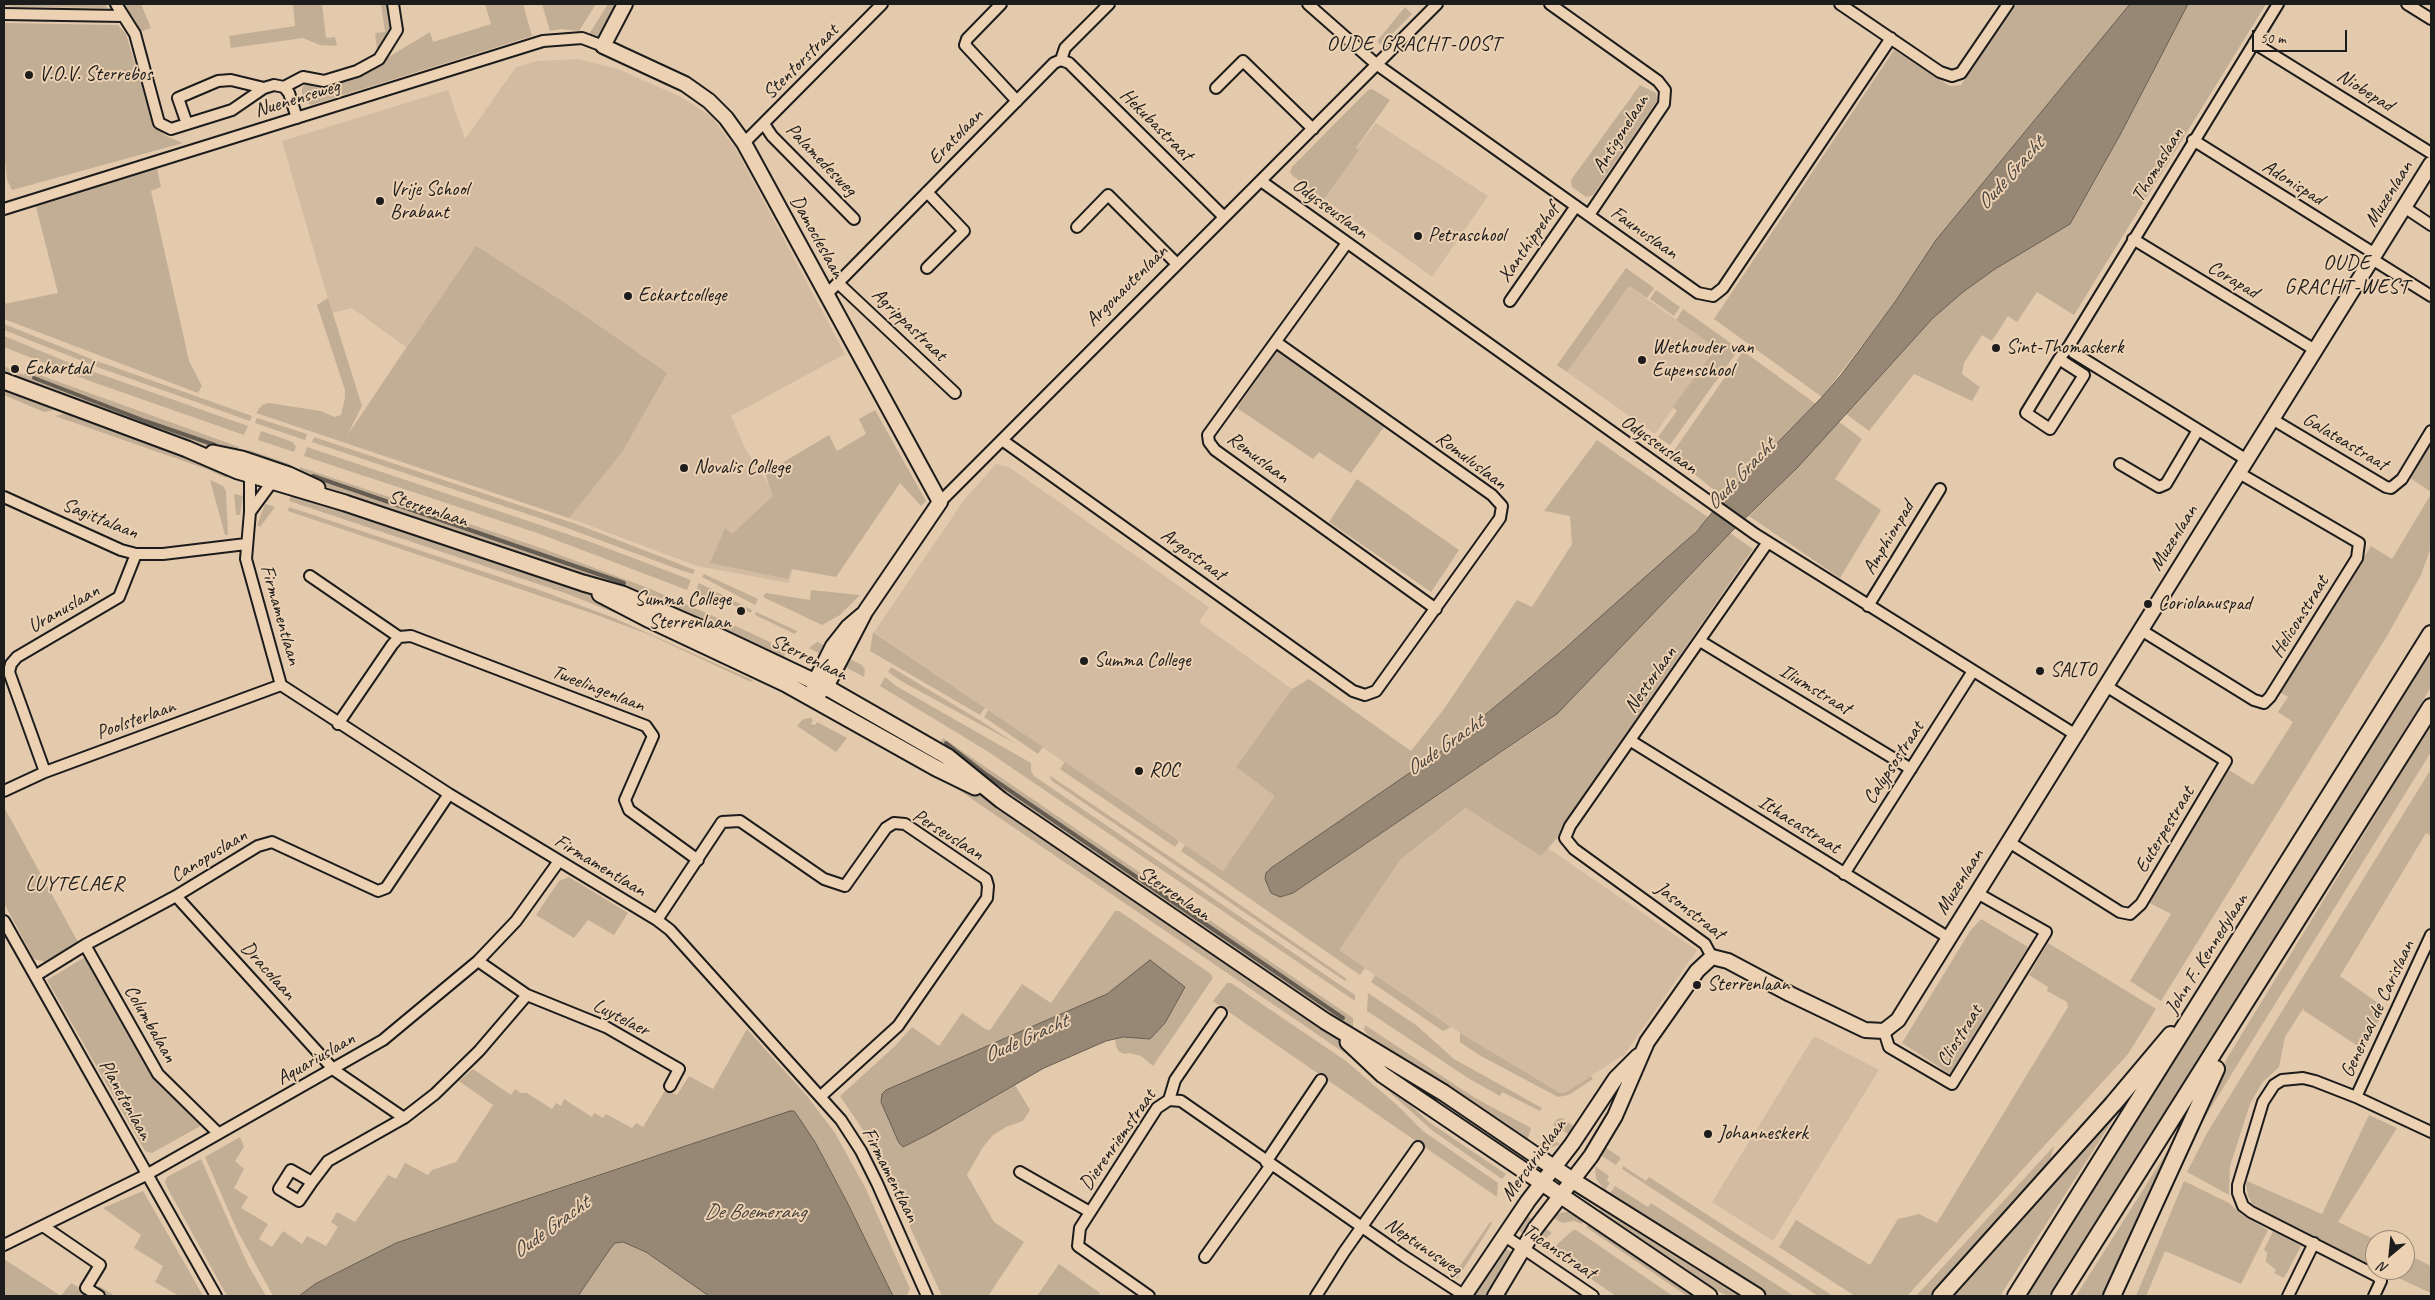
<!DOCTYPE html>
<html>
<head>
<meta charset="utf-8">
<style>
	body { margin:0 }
	#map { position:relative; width:2435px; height:1300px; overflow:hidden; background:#e4caad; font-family:Caveat,sans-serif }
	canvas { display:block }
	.frame { position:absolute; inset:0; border:5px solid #1c1c1c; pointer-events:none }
	.north { position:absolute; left:2365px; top:1230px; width:50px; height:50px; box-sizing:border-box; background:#ecd1b3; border:1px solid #998977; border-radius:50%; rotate:208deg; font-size:14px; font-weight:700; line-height:20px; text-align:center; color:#1c1c1c }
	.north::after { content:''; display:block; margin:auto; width:18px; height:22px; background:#1c1c1c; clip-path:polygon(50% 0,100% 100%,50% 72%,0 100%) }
	.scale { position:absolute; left:2252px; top:30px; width:95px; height:22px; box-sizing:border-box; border:2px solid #1c1c1c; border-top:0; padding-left:6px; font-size:15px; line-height:18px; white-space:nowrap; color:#1c1c1c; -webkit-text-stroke:4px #ecd1b3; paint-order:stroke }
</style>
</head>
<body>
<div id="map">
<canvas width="2435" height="1300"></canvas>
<div class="frame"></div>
<div class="north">N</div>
<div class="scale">50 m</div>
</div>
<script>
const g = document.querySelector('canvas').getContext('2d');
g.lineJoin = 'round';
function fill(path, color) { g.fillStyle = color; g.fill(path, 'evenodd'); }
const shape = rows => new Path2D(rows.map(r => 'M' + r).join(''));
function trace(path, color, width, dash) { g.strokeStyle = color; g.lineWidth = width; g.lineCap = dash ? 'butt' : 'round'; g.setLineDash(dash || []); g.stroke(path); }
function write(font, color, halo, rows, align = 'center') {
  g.font = font + ' Caveat,sans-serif'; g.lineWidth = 4; g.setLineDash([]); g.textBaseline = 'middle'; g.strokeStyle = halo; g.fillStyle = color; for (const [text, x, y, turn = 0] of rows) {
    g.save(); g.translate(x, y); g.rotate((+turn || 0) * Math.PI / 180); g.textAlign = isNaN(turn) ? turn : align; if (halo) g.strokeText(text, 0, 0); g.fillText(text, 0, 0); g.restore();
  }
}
fill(shape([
	[578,59,618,69,681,97,711,116,736,149,845,354,731,416,746,450,768,483,812,501,789,583,697,566,569,518,343,442,406,347,352,308,332,313,282,141,448,90,465,139,516,67,538,61],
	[1376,123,1488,196,1432,277,1320,196],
	[1629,286,1716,348,1655,434,1567,372],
	[996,464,1009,467,1209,607,1199,622,1292,689,1236,767,1276,796,1223,871,874,632,964,500],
	[1467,808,1498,814,1697,950,1625,1054,1566,1092,1560,1093,1472,1041,1338,950,1400,860],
	[1814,1036,1879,1070,1773,1241,1712,1202]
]), '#d3bba1');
fill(shape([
	[4,4,106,4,107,8,21,7,4,6],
	[121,4,141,4,151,28,143,31,137,30],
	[293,4,322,4,326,38,335,37,337,46,320,45,303,38,231,48,229,36,295,26],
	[381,4,390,4,391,29,379,51,377,49,375,33,385,32],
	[485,4,523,4,532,36,311,105,302,99,302,88,306,83,362,73,430,32,433,42,491,24],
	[542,4,596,4,579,31,561,29,550,31],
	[608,4,619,4,599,38,586,39],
	[2017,4,2130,4,1936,240,1895,302,1822,397,1714,319,1894,50,1950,86,1961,85],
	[2188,4,2266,4,2074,315,2037,292,2017,322,2008,316,1992,341,1982,335,1964,363,1962,374,1980,387,1972,401,1914,374,1869,431,1846,414,1933,318,1963,292,1995,269,2070,224,2120,135],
	[1405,7,1412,14,1382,44,1379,44,1378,40],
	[4,23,118,25,126,34,152,122,166,136,183,143,12,190,7,180,4,148],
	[1640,85,1656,93,1657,101,1593,195,1586,197,1572,187,1571,180],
	[1372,89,1390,100,1356,148,1359,150,1324,199,1293,176,1290,172,1292,167,1368,90],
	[153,167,157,169,161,187,151,191,189,361,202,386,198,393,4,319,4,304,58,293,35,203],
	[476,246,582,314,667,373,622,452,569,518,256,413,262,405,269,403,320,411,335,417,341,415,345,398,345,390,317,305,328,298,362,406,347,436],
	[1626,268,1654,288,1647,298,1629,286,1567,372,1557,365],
	[1656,290,1680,307,1674,316,1650,299],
	[1683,309,1739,349,1670,445,1658,437,1677,411,1673,407,1716,348,1676,320],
	[4,324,94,360,252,416,250,421,100,368,4,330],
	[4,336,77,366,248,426,244,435,87,380,4,347],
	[1278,350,1384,427,1351,473,1319,452,1313,459,1237,408],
	[1743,351,1816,404,1724,498,1671,455],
	[4,366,24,375,26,370,239,447,236,455,190,444,4,374],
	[4,388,55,408,54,410,44,412,4,395],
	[875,410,926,501,921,506,900,483,836,577,791,569,788,579,710,563,725,528,732,534,773,496,765,473,829,435,837,451,866,434,859,419],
	[64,414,73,415,229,471,226,478,209,470,55,416],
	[257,418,307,434,305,440,255,423],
	[1838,421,1862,439,1835,479,1881,510,1840,578,1749,516,1798,467],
	[261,431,293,442,296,447,294,452,258,440],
	[314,437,579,525,695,570,693,574,683,571,548,521,312,442],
	[1597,440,1709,518,1649,576,1443,750,1271,868,1271,893,1280,897,1293,893,1550,720,1730,533,1753,549,1561,828,1557,838,1541,856,1466,808,1400,860,1339,950,1365,968,1360,975,1181,851,1185,845,1223,871,1275,796,1236,767,1292,689,1309,679,1411,751,1444,709,1517,600,1532,607,1572,544,1570,516,1544,511],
	[2431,442,2431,492,2410,478],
	[307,447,588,541,691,580,687,590,540,534,304,456],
	[249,450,290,464,288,472,246,458],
	[300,467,544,549,648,588,727,622,787,650,784,656,789,659,787,663,348,496,297,475],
	[1357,479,1459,550,1431,592,1329,522],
	[210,480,223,486,226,491,228,535,225,535],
	[292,492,586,591,643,624,565,593,289,501],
	[234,494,243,496,240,515,236,515],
	[2431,494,2431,547,2421,575,2387,636,2161,1001,2130,981,2171,914,2148,902,2229,770,2253,785,2293,722,2278,712,2288,697,2278,691,2371,546,2392,559],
	[265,504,275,507,260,527,257,525],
	[289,507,542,591,614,618,752,680,751,682,650,635,594,614,288,511],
	[704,574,758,599,755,605,702,577],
	[699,583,752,610,751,613,726,602,724,607,695,593],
	[811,590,860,595,840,615,822,625,763,597,766,593,810,600],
	[756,612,797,631,795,634,755,615],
	[873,632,985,708,980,715,870,651],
	[817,642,829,647,824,656,809,648],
	[2431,647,2431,687,2248,985,2051,1296,2024,1296,2230,974],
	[848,658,862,665,865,670,864,677,845,667],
	[891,667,981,721,1018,745,901,681,888,672],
	[885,677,896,686,1031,763,1031,771,1034,776,1355,995,1355,1001,987,751,880,686],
	[988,710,1043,747,1038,754,984,717],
	[811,718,813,720,811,724,815,725,817,722,847,738,836,752,797,726,803,719],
	[2431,724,2431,752,2192,1138,2226,1060],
	[943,738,1353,1018,1353,1031,984,780,958,755,939,744],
	[1065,762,1179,841,1175,847,1060,769],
	[2431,769,2431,836,2426,833,2340,976,2385,1008,2364,1050,2303,1010,2306,1004,2285,1037,2279,1067,2262,1083,2250,1104,2230,1166,2229,1195,2187,1172,2207,1133],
	[1049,775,1213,886,1347,979,1345,981,1052,781],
	[944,780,976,791,987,798,1312,1020,1344,1044,1429,1122,1506,1174,1502,1179,1433,1131,1349,1056],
	[4,807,78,942,46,962,34,959,4,903],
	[569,877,628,913,614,935,588,920,574,938,536,915,559,881],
	[1115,911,1119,911,1211,974,1213,978,1153,1066,1141,1056,1129,1053,1125,1054,1119,1052,1116,1046,1115,1039,1123,1037,1150,1039,1185,987,1150,961,1107,994,887,1090,882,1094,881,1102,899,1143,903,1147,1015,1085,1030,1110,1023,1121,1006,1127,993,1135,983,1147,967,1175,994,1222,1024,1242,988,1296,942,1296,878,1158,869,1139,840,1096,894,1047,912,1027,939,1046,962,1013,985,1029,990,1030,1022,984,1051,1003],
	[1981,919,2028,947,1950,1074,1902,1043,1970,931],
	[2048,943,2156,1009,2128,1054,1907,1296,1855,1296,1779,1247,1796,1220,1870,1265,1898,1219,1919,1214,1937,1223,2068,1007,2067,1002,2047,991,2048,987,2029,975],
	[87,956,145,1055,204,1124,152,1153,145,1151,47,980],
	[1375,975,1451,1027,1443,1031,1371,982],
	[1227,983,1231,983,1346,1061,1397,1105,1423,1131,1498,1183,1497,1197,1213,1001],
	[1368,993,1416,1025,1454,1059,1542,1108,1540,1111,1502,1092,1500,1096,1468,1078,1367,1011],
	[1365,1025,1475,1098,1531,1128,1527,1142,1368,1035,1364,1030],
	[747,1029,807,1096,835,1133,866,1189,910,1289,906,1296,893,1296,847,1202,815,1142,794,1111,623,1166,396,1243,315,1284,299,1296,273,1296,237,1230,205,1157,240,1137,244,1147,235,1161,244,1169,234,1188,248,1197,241,1208,268,1224,259,1239,272,1247,283,1231,302,1244,307,1236,326,1246,338,1227,331,1222,337,1212,355,1222,388,1175,396,1179,405,1163,428,1175,432,1170,456,1162,493,1105,459,1081,473,1069,511,1095,515,1089,521,1093,527,1093,552,1109,556,1103,561,1106,564,1099,592,1117,594,1113,603,1118,606,1114,632,1128,636,1123,643,1127,666,1089,677,1095,689,1076,713,1089],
	[1460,1033,1560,1093,1566,1092,1591,1076,1593,1079,1569,1095,1558,1097,1479,1055,1460,1042],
	[2123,1104,2000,1296,1951,1296],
	[2369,1115,2397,1128,2338,1222,2376,1240,2375,1267,2260,1209,2252,1204,2248,1196,2246,1185,2247,1181,2322,1214],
	[1562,1118,1575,1127,1570,1135,1553,1125,1557,1119],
	[1546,1136,1560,1144,1548,1149,1538,1147],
	[1602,1145,1621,1158,1616,1165,1597,1153],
	[2054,1146,2049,1164,1932,1296,1916,1296],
	[2170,1147,2172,1149,2106,1296,2076,1296],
	[201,1159,248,1265,266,1296,227,1296,168,1189,165,1182,167,1177],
	[1595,1166,1609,1176,1607,1180,1610,1183,1605,1190,1596,1179],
	[1623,1166,1646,1181,1649,1177,1833,1296,1818,1296,1622,1169],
	[2184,1181,2229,1203,2242,1215,2268,1230,2241,1284,2165,1251,2146,1296,2136,1296],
	[1615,1186,1648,1207,1651,1203,1794,1296,1763,1296,1728,1274,1710,1257,1610,1193],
	[143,1191,189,1271,203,1296,179,1296,155,1282,163,1266,134,1248,141,1235,103,1208],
	[1600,1209,1738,1296,1728,1296,1691,1278,1596,1214],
	[1568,1212,1573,1213,1584,1220,1582,1224,1574,1221,1562,1223,1552,1217,1559,1213],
	[1524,1214,1534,1220,1524,1234,1515,1228],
	[1490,1222,1492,1223,1481,1241,1457,1279,1453,1276],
	[1589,1224,1688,1292,1695,1296,1687,1296,1586,1227],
	[1544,1227,1552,1233,1539,1244,1539,1235],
	[1573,1230,1576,1230,1673,1296,1616,1296,1550,1251],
	[2273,1231,2301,1246,2284,1278,2274,1273,2276,1270,2266,1262,2267,1252,2264,1250],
	[623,1242,646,1252,709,1296,578,1296,610,1249,615,1243],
	[1502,1246,1511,1252,1492,1296,1468,1296],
	[2405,1253,2431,1266,2431,1293,2381,1270,2405,1270],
	[4,1259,61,1296,71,1283,93,1295,99,1286,115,1296,4,1296],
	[1059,1264,1100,1293,1098,1296,1037,1296]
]), '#c2ad95');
const water = shape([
	[2130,4,2188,4,2120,135,2070,224,1995,269,1963,292,1933,318,1798,467,1730,533,1557,714,1293,893,1280,897,1271,893,1265,879,1266,873,1271,868,1443,750,1564,649,1697,531,1724,498,1822,397,1841,375,1895,302,1936,240,2130,4],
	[1150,960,1185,987,1165,1023,1150,1039,1123,1037,1106,1041,1044,1068,931,1133,903,1147,899,1143,881,1102,882,1094,886,1090,1107,994,1150,960],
	[790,1111,794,1111,797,1115,815,1142,847,1202,893,1296,709,1296,646,1252,623,1242,615,1243,610,1249,578,1296,299,1296,315,1284,396,1243,790,1111]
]);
fill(water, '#978876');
trace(water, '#665d52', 1);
trace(shape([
	[34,378,145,421,215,445],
	[313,476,624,583],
	[946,743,987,775,1343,1018]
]), '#665d52', 4);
const minor = shape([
	[116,4,135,34,159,123,171,129,232,110,264,88,274,85,284,87,289,93,297,118],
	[1001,4,967,39,965,45,1017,101],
	[1308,4,1376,64,1698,293,1713,296,1723,288,1891,38],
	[1550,4,1658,81,1665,90,1664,104,1589,215],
	[1840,4,1940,72,1952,76,1961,73,2008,4],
	[2407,4,2431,19],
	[4,14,123,16],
	[2254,43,2431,153],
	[1061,60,1069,63,1224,217],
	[284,87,303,77,324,81,357,71,379,59,397,30,393,4],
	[1216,88,1243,61,1313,129],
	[187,124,178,98,218,81,231,80,264,88],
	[764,124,772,136,854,219],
	[2193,140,2375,254],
	[744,143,882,4],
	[1261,181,1755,534,2076,735],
	[2404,207,2431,225],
	[4,209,543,41,582,38,603,46],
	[1077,227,1108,195,1177,264],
	[2133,239,2315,350],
	[1347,243,1208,435,1209,442,1215,450,1436,609],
	[2372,259,2431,296],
	[927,268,964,231,927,192],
	[838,283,955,393],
	[826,295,1054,63,1061,60,1065,48,1109,4],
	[1510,301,1576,206],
	[2059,359,2084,375,2050,429,2026,413,2059,359,2069,346],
	[2272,419,2386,487,2391,488,2402,479,2431,431],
	[1002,440,1353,691,1365,695,1376,691,1500,518,1502,506,1492,495,1276,342],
	[2247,460,2074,353,2069,346,2278,4],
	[2120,464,2159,487,2166,484,2198,430],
	[250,475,250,512,246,559,281,685,449,794,657,920,670,930,841,1120,861,1151,877,1183,927,1296],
	[4,497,121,550,136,554,163,554,246,544],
	[940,502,1437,4],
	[250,512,272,482],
	[310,576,399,637],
	[1868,606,1940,489],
	[2141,630,2254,700,2264,703,2270,697,2357,558,2359,543,2239,473],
	[1700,641,1911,769],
	[338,724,392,645,399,637,411,636,646,726,653,736,625,800,629,810,698,860],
	[1631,741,1949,938],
	[45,772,9,672,11,664,17,657,119,597,136,554],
	[4,791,45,772,281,685],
	[2009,842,2120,912,2130,914,2141,904,2226,761,2106,686],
	[1844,874,1973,671],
	[176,896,334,1070,404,1118],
	[657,920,722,822,740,821,824,879,845,886,886,828,894,823,905,824,986,879,988,886,987,898,898,1026,821,1096],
	[4,921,216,1296],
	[85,945,158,1074,218,1133],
	[1712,957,1705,944,1574,849,1565,838,1570,826,1768,542],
	[478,961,527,995],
	[35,976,85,945,176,896,258,846,272,842,378,891,386,888,449,794],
	[1884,1031,1889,1047,1894,1050,1952,1084,2046,932,1977,893],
	[2356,1097,2431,935],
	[1169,1100,1181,1101,1405,1257,1465,1296],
	[1266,1162,1321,1080],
	[1020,1172,1090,1212],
	[312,1182,299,1201,279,1189,291,1170,312,1182,328,1161,404,1118,435,1094,479,1051,527,995,606,1027,679,1069,670,1086],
	[43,1226,100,1265,86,1288,99,1296],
	[1505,1236,1593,1296],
	[4,1245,146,1175,383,1040,478,961,516,921,559,861],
	[1205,1257,1271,1165],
	[1149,1296,1078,1246,1080,1228,1157,1108,1169,1100,1175,1080,1221,1013],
	[1316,1296,1344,1252,1418,1147],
	[2288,1296,2314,1243],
	[2374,1296,2381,1281,2377,1276,2251,1212,2243,1206,2238,1193,2238,1185,2263,1102,2274,1085,2282,1080,2303,1078,2315,1081,2356,1097,2431,1132]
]);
const tertiary = shape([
	[625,4,603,46,685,84,709,101,726,118,744,143,940,502,865,612,826,687,819,693],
	[813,693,815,682,833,646,848,627,862,615],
	[1464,1296,1528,1201,1572,1144,1616,1078,1638,1056],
	[1495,1296,1535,1229,1591,1156,1615,1116,1647,1042,1697,971,1712,957,1728,961,1790,994,1865,1030,1884,1031,1898,1020,2431,164]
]);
const secondary = shape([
	[4,381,187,449,238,471,345,503,583,583,622,594,714,634,826,687,948,757,1001,800,1325,1021,1444,1093,1572,1180,1757,1296],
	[213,453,242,459,289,475,317,488],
	[600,594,650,620,786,684,936,768,975,787],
	[1348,1042,1383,1075,1709,1296]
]);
const primary = shape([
	[1941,1296,2113,1104,2171,1035],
	[2016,1296,2431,634],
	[2060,1296,2431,707],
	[2112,1296,2216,1069]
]);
trace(minor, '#1c1c1c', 14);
trace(tertiary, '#1c1c1c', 18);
trace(secondary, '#1c1c1c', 19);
trace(primary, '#1c1c1c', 20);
trace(minor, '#ecd1b3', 10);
trace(tertiary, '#ecd1b3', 14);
trace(secondary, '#ecd1b3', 15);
trace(primary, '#ecd1b3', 16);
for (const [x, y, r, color] of [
	[29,75,5,"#1c1c1c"],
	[380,201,5,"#1c1c1c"],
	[1418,236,5,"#1c1c1c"],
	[628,296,5,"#1c1c1c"],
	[1996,348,5,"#1c1c1c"],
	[1642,360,5,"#1c1c1c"],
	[15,369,5,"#1c1c1c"],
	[684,468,5,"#1c1c1c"],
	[2148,604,5,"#1c1c1c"],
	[741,611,5,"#1c1c1c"],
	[1084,661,5,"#1c1c1c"],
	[2040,671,5,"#1c1c1c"],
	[1139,771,5,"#1c1c1c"],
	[1697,985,5,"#1c1c1c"],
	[1708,1134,5,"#1c1c1c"]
]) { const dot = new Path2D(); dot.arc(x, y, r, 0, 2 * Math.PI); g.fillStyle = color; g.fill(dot); trace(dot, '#ecd1b3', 2); }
write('20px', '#1c1c1c', '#ecd1b3', [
	["Stentorstraat",801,62,-45],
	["Niobepad",2365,91,32],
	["Nuenenseweg",297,99,-17],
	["Hekubastraat",1156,125,45],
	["Antigonelaan",1621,134,-58],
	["Eratolaan",956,137,-46],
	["Palamedesweg",821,160,46],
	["Thomaslaan",2158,165,-59],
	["Adonispad",2293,183,32],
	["Muzenlaan",2389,194,-58],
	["Odysseuslaan",1330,209,36],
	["Faunuslaan",1644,233,35],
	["Damocleslaan",817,237,61],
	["Xanthippehof",1529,243,-55],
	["Corapad",2233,280,31],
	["Argonautenlaan",1127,286,-45],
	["Agrippastraat",909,325,44],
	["Galateastraat",2345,442,31],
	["Odysseuslaan",1659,445,35],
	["Remuslaan",1258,458,37],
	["Romuluslaan",1471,461,37],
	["Sterrenlaan",428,509,18],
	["Sagittalaan",100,519,22],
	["Amphionpad",1889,538,-59],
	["Muzenlaan",2174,538,-58],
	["Argostraat",1193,555,36],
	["Uranuslaan",64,609,-30],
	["Firmamentlaan",280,615,74],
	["Heliconstraat",2300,617,-58],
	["Sterrenlaan",809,658,26],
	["Nestorlaan",1651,680,-55],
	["Tweelingenlaan",598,689,21],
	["Iliumstraat",1815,690,31],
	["Poolsterlaan",136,720,-20],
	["Calypsostraat",1894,763,-57],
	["Ithacastraat",1799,825,32],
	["Euterpestraat",2165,830,-59],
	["Perseuslaan",948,835,32],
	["Canopuslaan",209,856,-31],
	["Firmamentlaan",600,866,31],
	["Muzenlaan",1960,882,-58],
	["Sterrenlaan",1174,894,34],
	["Jasonstraat",1690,911,38],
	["John F. Kennedylaan",2207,954,-58],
	["Dracolaan",268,971,48],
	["Generaal de Carislaan",2378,1009,-65],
	["Luytelaer",621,1018,27],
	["Columbalaan",150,1024,60],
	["Cliostraat",1960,1036,-58],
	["Aquariuslaan",316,1059,-30],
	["Planetenlaan",125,1100,61],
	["Dierenriemstraat",1118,1140,-55],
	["Mercuriuslaan",1534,1160,-54],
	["Firmamentlaan",890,1175,63],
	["Neptunusweg",1423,1247,34],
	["Tucanstraat",1559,1252,34]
]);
write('20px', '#1c1c1c', '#ecd1b3', [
	["V.O.V. Sterrebos",39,75],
	["Vrije School",390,190],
	["Brabant",390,213],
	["Petraschool",1428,236],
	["Eckartcollege",638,296],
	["Wethouder van",1652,348],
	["Eupenschool",1652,371],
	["Sint-Thomaskerk",2006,348],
	["Eckartdal",25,369],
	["Novalis College",694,468],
	["Summa College",731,600,"right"],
	["Sterrenlaan",731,623,"right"],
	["Coriolanuspad",2158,604],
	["Summa College",1094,661],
	["SALTO",2050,671],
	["ROC",1149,771],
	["Sterrenlaan",1707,985],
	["Johanneskerk",1718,1134]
], 'left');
g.letterSpacing = '1px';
write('21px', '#1c1c1c', '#ecd1b3', [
	["OUDE GRACHT-OOST",1414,44],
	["OUDE",2347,263],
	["GRACHT-WEST",2347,287],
	["LUYTELAER",75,884]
]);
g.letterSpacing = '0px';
write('italic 21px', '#47423c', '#ecd1b3', [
	["Oude Gracht",2011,174,-48],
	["Oude Gracht",1741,475,-46],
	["Oude Gracht",1445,746,-35],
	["Oude Gracht",1026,1039,-24],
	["De Boemerang",755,1212],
	["Oude Gracht",551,1228,-36]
]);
</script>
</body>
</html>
